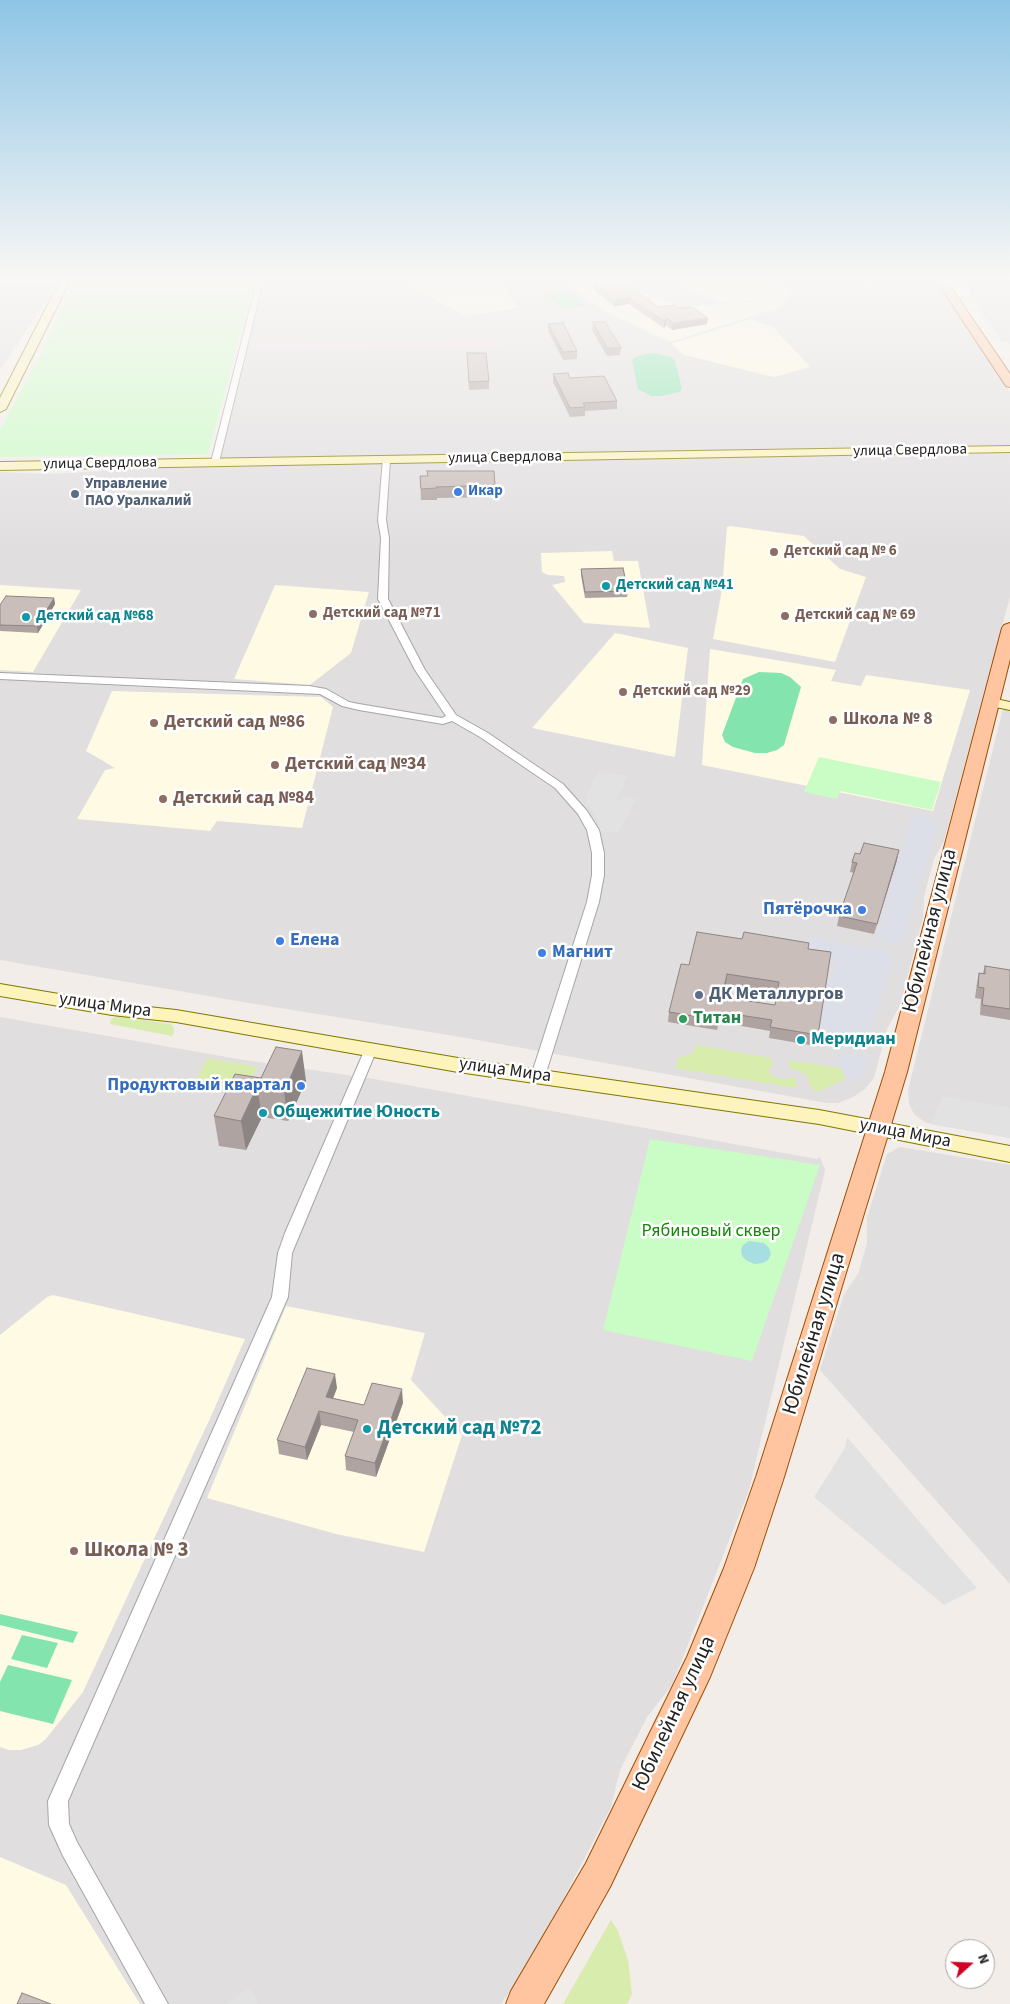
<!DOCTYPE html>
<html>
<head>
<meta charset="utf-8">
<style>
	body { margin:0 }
	#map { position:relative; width:1010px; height:2004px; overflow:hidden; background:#f2ede8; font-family:"Source Sans 3",sans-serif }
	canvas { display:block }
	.north { position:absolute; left:945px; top:1939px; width:50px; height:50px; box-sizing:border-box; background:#fff; border:1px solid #a7a7a7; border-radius:50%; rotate:70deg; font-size:14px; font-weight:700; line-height:20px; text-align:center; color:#222 }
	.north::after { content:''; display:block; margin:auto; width:18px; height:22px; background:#d30025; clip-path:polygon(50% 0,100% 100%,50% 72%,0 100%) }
</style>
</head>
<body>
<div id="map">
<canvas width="1010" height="2004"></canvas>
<div class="north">N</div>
</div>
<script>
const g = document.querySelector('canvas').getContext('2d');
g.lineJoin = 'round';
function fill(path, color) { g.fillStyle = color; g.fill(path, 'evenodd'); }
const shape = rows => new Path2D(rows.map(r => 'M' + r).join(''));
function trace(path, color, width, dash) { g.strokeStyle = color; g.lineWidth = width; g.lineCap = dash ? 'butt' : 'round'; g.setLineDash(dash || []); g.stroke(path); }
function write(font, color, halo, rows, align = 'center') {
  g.font = font + ' "Source Sans 3",sans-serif'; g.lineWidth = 5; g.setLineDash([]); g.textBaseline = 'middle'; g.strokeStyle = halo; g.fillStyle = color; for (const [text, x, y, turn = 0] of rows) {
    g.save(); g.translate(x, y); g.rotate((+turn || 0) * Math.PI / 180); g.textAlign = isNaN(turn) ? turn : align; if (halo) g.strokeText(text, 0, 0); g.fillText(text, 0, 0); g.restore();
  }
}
fill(shape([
	[264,277,934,277,1010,392,1010,446,222,458,220,455],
	[957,277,1010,277,1010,345,1008,342,1002,342,976,305,978,303,969,294,971,293,964,283,961,282],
	[52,283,56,284,55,286,0,370,0,284],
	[1005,452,1010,452,1010,596,944,841,934,859,924,897,923,918,900,1005,887,1029,874,1078,865,1089,853,1097,838,1103,827,1103,461,1037,249,1003,0,960,0,472,47,474,237,464,241,467,286,464,926,454,930,456],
	[1010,708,1010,1138,926,1123,914,1114,909,1104,908,1090,1002,713,1003,710],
	[0,1017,232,1058,374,1079,817,1159,820,1157,825,1170,749,1490,672,1685,647,1717,620,1770,611,1807,532,1959,501,2004,0,2004],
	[900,1147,1010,1165,1010,1584,820,1370,844,1294,858,1274,867,1243,867,1217,887,1154]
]), '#e0dedf');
fill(shape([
	[499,341,499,347,248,349,250,343]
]), '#ebdaeb');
fill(shape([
	[665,277,769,277,791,291,787,298,721,303],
	[495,281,519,307,465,316,404,282],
	[574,285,620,285,682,307,786,299,782,307,669,342,606,312,572,287],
	[750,319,772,326,810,367,774,377,684,355,671,344],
	[730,526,804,536,840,569,866,577,835,662,713,639,722,589,727,527],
	[612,551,614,561,638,561,650,628,584,623,552,585,565,582,564,576,548,575,542,572,541,553],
	[0,585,81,590,33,672,0,670],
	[275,585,369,592,351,653,310,685,234,679],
	[615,633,688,648,675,757,532,728],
	[710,649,836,670,831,681,861,686,866,675,970,690,933,811,702,765],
	[112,691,321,697,333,707,302,828,217,821,210,831,77,819,105,770,115,768,86,751],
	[53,1295,245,1339,212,1414,83,1692,45,1740,38,1745,21,1750,9,1750,0,1747,0,1335,47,1297],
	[286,1306,425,1333,411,1380,462,1435,424,1552,336,1534,207,1498],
	[0,1857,66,1885,140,2004,0,2004]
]), '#fffae4');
fill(shape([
	[117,1016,171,1024,174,1029,174,1033,172,1036,110,1024,111,1019],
	[696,1045,771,1058,773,1064,768,1070,771,1075,782,1079,794,1077,796,1080,796,1086,795,1088,675,1068,678,1058,693,1053],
	[207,1058,258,1067,247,1087,197,1078],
	[789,1060,840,1068,846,1078,821,1091,811,1089,807,1075,790,1068],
	[611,1920,618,1931,628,1960,632,1994,627,2004,563,2004]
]), '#d8edad');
fill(shape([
	[76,277,256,277,208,454,0,457,0,430,48,340],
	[819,757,941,782,932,810,840,791,837,799,804,792],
	[650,1139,820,1165,752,1361,603,1330]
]), '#cafcc5');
fill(shape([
	[559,290,567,291,585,305,568,308,560,307,543,294,546,292],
	[653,353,671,357,675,361,682,389,679,392,661,396,651,396,638,389,632,361,634,358,641,355],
	[759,672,781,673,790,677,801,687,784,745,777,750,767,753,755,753,733,747,725,742,722,735,743,679],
	[0,1614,78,1632,73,1643,0,1625],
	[22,1635,58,1643,47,1668,11,1659],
	[8,1665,72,1680,53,1724,0,1711,0,1682]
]), '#83e4ad');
fill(shape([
	[599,771,628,776,616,800,622,801,624,796,637,799,618,833,599,831,600,823,586,801,587,798,584,798],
	[943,1096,1010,1108,1010,1138,930,1124],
	[847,1437,947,1554,977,1588,944,1605,814,1497,845,1448],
	[249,1987,259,2004,227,2004]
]), '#e2e2e2');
fill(shape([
	[913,815,939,820,901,946,876,940,879,930,877,929],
	[808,936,867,948,868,945,886,949,885,954,889,955,890,961,893,961,863,1052,838,1047,839,1038,827,1036,828,1028,820,1027,827,979,832,979,836,960,807,953,805,947],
	[840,1053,869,1058,859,1081,846,1078,838,1062]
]), '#dcdee8');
fill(shape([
	[749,1241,764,1243,769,1248,771,1254,768,1260,763,1263,755,1264,747,1261,742,1256,741,1250,743,1245]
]), '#a7dee1');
const street = shape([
	[258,277,264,277,219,462,215,464,211,462,258,277],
	[855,277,861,277,875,287,870,288,855,277],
	[0,280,64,280,67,282,64,284,0,284,0,280],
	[383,458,390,460,386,520,389,538,388,599,425,670,456,715,488,733,563,784,587,811,599,830,604,853,604,875,599,902,545,1076,543,1079,538,1081,533,1079,531,1076,587,902,592,875,592,853,587,830,578,814,555,788,480,737,452,721,443,724,359,710,342,706,320,694,0,679,0,673,309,686,326,689,349,702,359,704,442,718,446,716,415,670,378,599,381,538,378,520,383,458],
	[371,1045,376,1046,377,1049,292,1253,288,1297,68,1801,69,1824,77,1842,168,2004,145,2004,63,1856,49,1825,48,1801,272,1297,278,1253,285,1233,365,1049,366,1046,371,1045]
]);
const secondary = shape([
	[62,277,72,277,6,409,0,412,0,398,62,277],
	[1010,446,1010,452,0,470,0,462,1010,446],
	[991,698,1010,702,1010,710,986,705,984,702,986,699,991,698],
	[0,984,112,1003,176,1010,458,1058,819,1110,1010,1146,1010,1162,819,1124,458,1072,176,1022,112,1015,0,996,0,984]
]);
const primary = shape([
	[934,277,944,277,1010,374,1010,387,1006,386,934,277],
	[1010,623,1010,659,907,1072,784,1477,754,1568,710,1677,610,1887,544,2004,506,2004,511,1991,586,1863,687,1657,724,1568,756,1477,885,1072,1002,628,1004,625,1010,623]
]);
trace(street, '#a6a6a6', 2);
trace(secondary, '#817800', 2);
trace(primary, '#9f4e00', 2);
fill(street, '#fff');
fill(secondary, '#fcf4bc');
fill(primary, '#ffc5a0');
fill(shape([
	[592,277,608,277,610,287,658,307,679,308,707,324,672,330,666,325,664,328,629,304,614,306,594,290],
	[593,322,621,348,620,355,607,356,592,330],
	[548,324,577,351,577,359,563,360,548,331],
	[467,353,489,381,489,389,469,390],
	[553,374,570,378,617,401,617,409,585,411,585,416,570,417,553,382],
	[420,476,495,485,495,497,437,498,437,500,421,500],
	[581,569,628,591,627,597,585,598,581,575],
	[54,598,55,604,38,633,0,631,0,605],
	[860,854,897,860,874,934,837,926,839,916,854,873,850,872,852,862],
	[808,949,831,952,816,1046,769,1038,770,1031,719,1022,717,1030,668,1022,669,1012,689,965],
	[726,984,777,992,775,1005,723,997],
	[985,966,1010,970,1010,1020,980,1015,981,999,975,998,977,983,979,973,983,973],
	[261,1078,306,1081,288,1121,262,1117,246,1150,219,1146,214,1116],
	[337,1388,333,1398,364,1405,403,1403,376,1477,346,1470,345,1456,354,1432,321,1425,307,1460,279,1454,277,1440]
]), '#aea3a1');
fill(shape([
	[629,298,629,304,614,306,614,300],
	[667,318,666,325,664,328,664,321],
	[708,318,707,324,672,330,673,323],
	[54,598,55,604,38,633,37,626],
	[899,850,897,860,874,934,877,924],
	[727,974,726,984,721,1007,722,997],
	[302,1051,306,1081,288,1121,284,1092],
	[257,1087,262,1117,246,1150,241,1121],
	[335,1374,337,1388,328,1411,326,1397],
	[402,1389,403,1403,376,1477,375,1463],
	[319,1411,321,1425,307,1460,305,1447]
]), '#8d8583');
const building = shape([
	[593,277,608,277,610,287,629,285,658,307,674,305,679,308,692,307,708,318,673,323,667,318,664,321,629,298,614,300,595,284,593,277],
	[593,322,605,322,621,348,607,348,593,322],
	[563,323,577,351,563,352,548,324,563,323],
	[467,353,486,353,489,381,469,382,467,353],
	[568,373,570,378,604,376,617,401,583,403,585,407,570,408,553,374,568,373],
	[427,471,494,471,495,485,436,487,437,488,421,489,420,476,428,476,427,471],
	[623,568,628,591,585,592,581,569,623,568],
	[6,596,54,598,37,626,0,625,0,605,6,596],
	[864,843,899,850,877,924,839,916,857,863,852,862,855,853,860,854,864,843],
	[697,932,742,939,744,932,809,943,808,949,831,952,818,1035,770,1027,772,1020,720,1012,718,1020,669,1012,681,964,689,965,697,932],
	[727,974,779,982,775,1005,722,997,727,974],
	[985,966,1010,970,1010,1009,982,1005,984,988,978,987,979,973,985,974,985,966],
	[276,1047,302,1051,284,1092,257,1087,241,1121,214,1116,235,1074,261,1078,276,1047],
	[307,1368,335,1374,326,1397,364,1405,372,1383,402,1389,375,1463,345,1456,358,1420,319,1411,305,1447,277,1440,307,1368],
	[22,1993,51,2004,17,2004,22,1993]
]);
fill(building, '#cabebb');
trace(building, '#8d8583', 1);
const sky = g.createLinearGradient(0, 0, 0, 557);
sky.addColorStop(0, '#8ec5e5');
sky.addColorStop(0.5, '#f9f7f5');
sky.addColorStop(1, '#f9f7f500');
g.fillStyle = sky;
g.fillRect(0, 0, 1010, 557);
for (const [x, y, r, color] of [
	[458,492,5,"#3f7fe0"],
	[75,494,5,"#5c6f8a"],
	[774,552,5,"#8d6e63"],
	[606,586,5,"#0f9aa8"],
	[313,614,5,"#8d6e63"],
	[785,616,5,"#8d6e63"],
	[26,617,5,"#0f9aa8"],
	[623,692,5,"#8d6e63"],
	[833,720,5,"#8d6e63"],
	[154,723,5,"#8d6e63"],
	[275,765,5,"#8d6e63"],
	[163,799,5,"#8d6e63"],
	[862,910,5,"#3f7fe0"],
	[280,941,5,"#3f7fe0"],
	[542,953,5,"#3f7fe0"],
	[699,995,5,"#5c6f8a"],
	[683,1019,5,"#2e9e5b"],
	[801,1040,5,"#0f9aa8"],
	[301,1086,5,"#3f7fe0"],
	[263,1113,5,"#0f9aa8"],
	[367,1429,5,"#0f9aa8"],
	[74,1551,5,"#8d6e63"]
]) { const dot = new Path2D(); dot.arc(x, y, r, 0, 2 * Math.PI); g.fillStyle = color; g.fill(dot); trace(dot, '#fff', 2); }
write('15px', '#222', '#fff', [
	["улица Свердлова",910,451,-1],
	["улица Свердлова",505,458,-1],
	["улица Свердлова",100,464,-1]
]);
write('bold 15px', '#4e5e75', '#fff', [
	["Управление",85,485],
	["ПАО Уралкалий",85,502]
], 'left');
write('bold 15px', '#366cbe', '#fff', [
	["Икар",468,492]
], 'left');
write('bold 15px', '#785e54', '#fff', [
	["Детский сад № 6",784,552],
	["Детский сад №71",323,614],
	["Детский сад № 69",795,616],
	["Детский сад №29",633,692]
], 'left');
write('bold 15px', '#0d838f', '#fff', [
	["Детский сад №41",616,586],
	["Детский сад №68",36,617]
], 'left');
write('bold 18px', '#785e54', '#fff', [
	["Школа № 8",843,720],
	["Детский сад №86",164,723],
	["Детский сад №34",285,765],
	["Детский сад №84",173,799]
], 'left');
write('bold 18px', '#366cbe', '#fff', [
	["Пятёрочка",852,910],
	["Елена",290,941,"left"],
	["Магнит",552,953,"left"],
	["Продуктовый квартал",291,1086]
], 'right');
write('bold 18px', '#4e5e75', '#fff', [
	["ДК Металлургов",709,995]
], 'left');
write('18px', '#222', '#fff', [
	["улица Мира",105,1006,8],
	["улица Мира",505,1071,8],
	["улица Мира",905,1134,11]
]);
write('bold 18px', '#27864d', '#fff', [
	["Титан",693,1019]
], 'left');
write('bold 18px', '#0d838f', '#fff', [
	["Меридиан",811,1040],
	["Общежитие Юность",273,1113]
], 'left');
write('18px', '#138807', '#fff', [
	["Рябиновый сквер",711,1232]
]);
write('21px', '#222', '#fff', [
	["Юбилейная улица",931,931,-76],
	["Юбилейная улица",815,1334,-73],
	["Юбилейная улица",675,1714,-65]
]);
write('bold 21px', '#0d838f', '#fff', [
	["Детский сад №72",377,1429]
], 'left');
write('bold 21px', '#785e54', '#fff', [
	["Школа № 3",84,1551]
], 'left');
</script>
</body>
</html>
